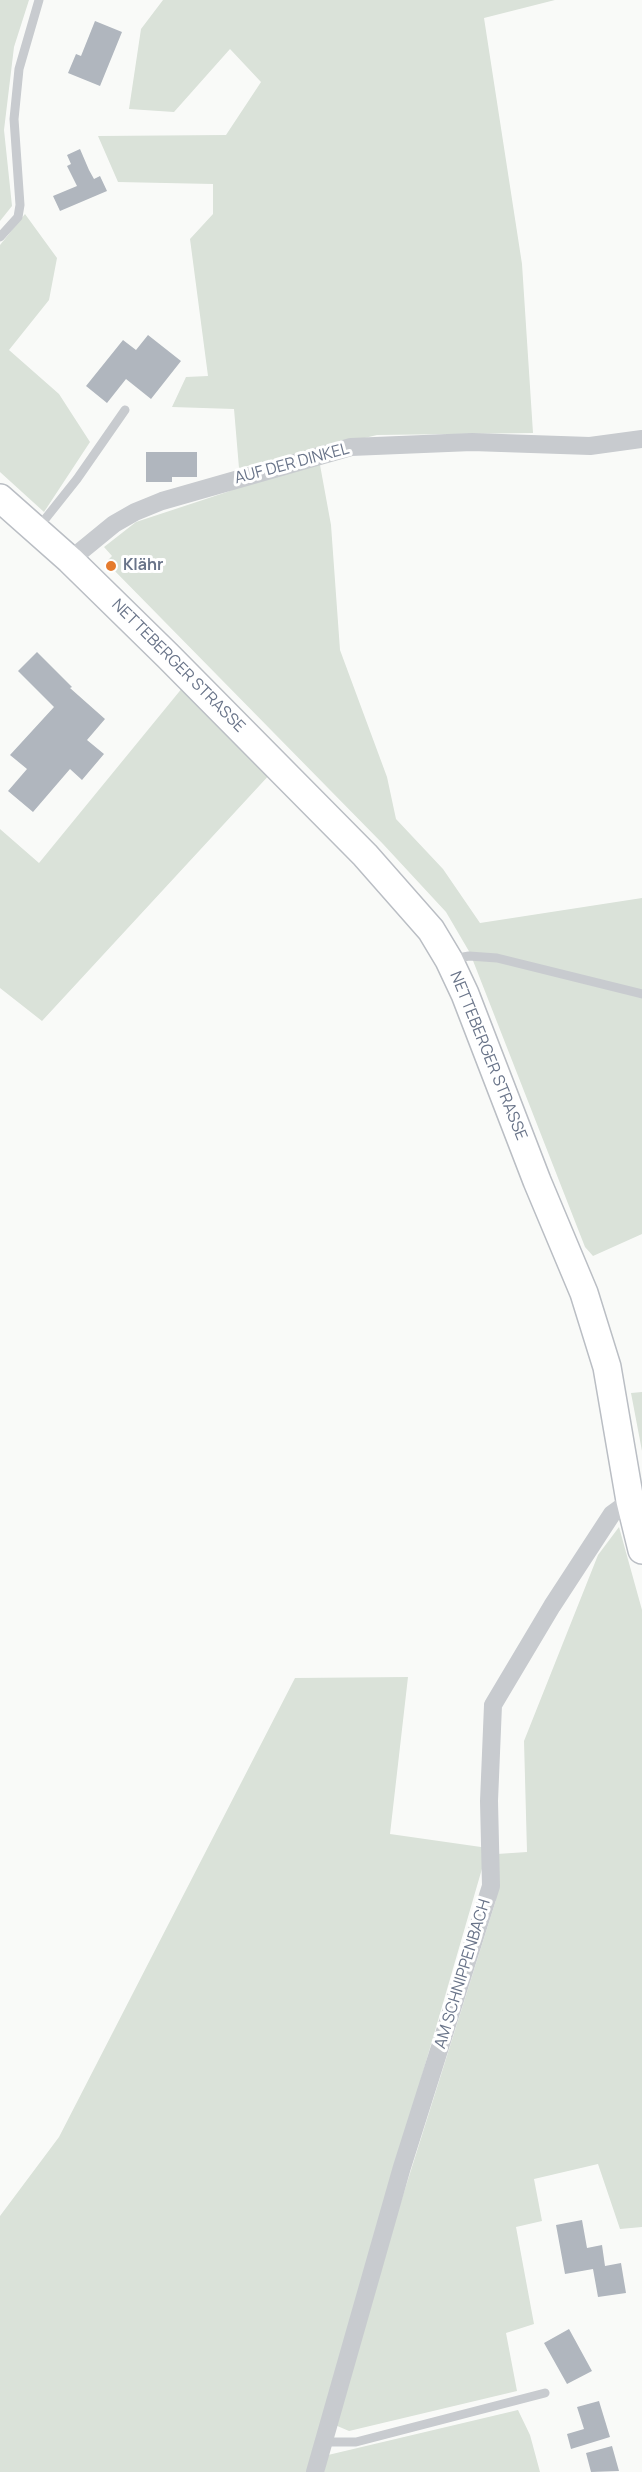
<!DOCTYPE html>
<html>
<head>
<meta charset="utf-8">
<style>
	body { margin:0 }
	canvas { display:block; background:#f9faf8 }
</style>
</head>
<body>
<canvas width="642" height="2472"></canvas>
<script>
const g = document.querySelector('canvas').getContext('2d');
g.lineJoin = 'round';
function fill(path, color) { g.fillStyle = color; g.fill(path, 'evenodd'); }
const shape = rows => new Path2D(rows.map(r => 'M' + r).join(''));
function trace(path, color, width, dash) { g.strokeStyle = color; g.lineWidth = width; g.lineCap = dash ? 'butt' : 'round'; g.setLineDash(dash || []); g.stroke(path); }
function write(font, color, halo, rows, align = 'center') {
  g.font = font + ' Manrope,sans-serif'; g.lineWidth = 6; g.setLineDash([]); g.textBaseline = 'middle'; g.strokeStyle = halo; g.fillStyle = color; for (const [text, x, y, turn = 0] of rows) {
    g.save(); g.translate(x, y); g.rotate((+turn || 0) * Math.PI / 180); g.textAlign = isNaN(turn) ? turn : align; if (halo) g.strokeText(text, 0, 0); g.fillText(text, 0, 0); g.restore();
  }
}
fill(shape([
	[0,0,29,0,14,47,4,130,12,206,0,221],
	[163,0,555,0,484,18,522,264,533,433,377,435,239,468,234,409,172,407,186,377,208,376,190,239,213,214,213,184,118,182,98,136,226,135,261,82,230,49,174,112,129,109,141,29],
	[25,214,57,258,49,300,9,350,59,394,90,442,44,512,0,472,0,245],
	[318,454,331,525,340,650,387,777,396,819,443,869,480,923,642,898,642,1234,593,1256,585,1247,470,953,446,912,383,844,106,562,112,556,104,547,136,522,227,492],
	[183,687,272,772,42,1021,0,988,0,829,39,863],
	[642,1392,642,1451,631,1393],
	[619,1527,642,1610,642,2227,620,2229,598,2164,534,2179,542,2221,516,2227,534,2324,506,2333,517,2391,349,2431,335,2425,349,2367,496,1900,497,1854,527,1852,524,1741,598,1555],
	[408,1677,390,1834,488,1848,307,2472,0,2472,0,2216,59,2137,295,1678],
	[518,2410,530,2435,540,2472,324,2472,328,2455]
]), '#dae2d9');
fill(shape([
	[95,21,122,32,100,86,68,73,76,54,81,56],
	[80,149,89,170,94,179,100,176,107,191,60,211,53,196,77,186,67,166,71,164,67,155],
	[148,335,181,361,151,399,126,379,107,403,86,386,123,340,136,350],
	[146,452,197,452,197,477,172,477,172,482,146,482],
	[37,652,72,687,70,688,105,719,87,740,104,754,82,780,70,769,33,812,8,791,27,769,10,755,54,707,18,671],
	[582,2220,587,2248,602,2245,605,2266,621,2263,626,2293,598,2297,593,2269,565,2274,556,2225],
	[569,2329,592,2371,567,2384,544,2343],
	[599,2401,610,2437,571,2449,567,2434,584,2429,577,2407],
	[612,2446,619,2471,591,2472,586,2453]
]), '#b0b6be');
const secondary = shape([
	[0,498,70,560,168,656,365,855,431,930,449,960,465,994,537,1181,584,1293,607,1367,630,1501,642,1550]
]);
trace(secondary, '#babec4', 30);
trace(shape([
	[0,237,18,217,20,205,14,119,19,69,39,0],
	[38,528,77,479,125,410],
	[452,959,469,956,497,958,642,994],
	[323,2442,356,2442,545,2393]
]), '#c8cbcf', 9);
trace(shape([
	[70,560,114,524,135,512,162,501,351,447,472,442,590,446,642,439],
	[315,2472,402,2167,491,1886,489,1801,493,1705,552,1606,612,1514,630,1501]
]), '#c8cbcf', 18);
trace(secondary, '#fff', 27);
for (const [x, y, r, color] of [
	[111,566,6,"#e57b2d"]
]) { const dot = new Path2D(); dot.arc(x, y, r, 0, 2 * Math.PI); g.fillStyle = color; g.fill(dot); trace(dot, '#fff', 2); }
write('16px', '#697489', '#fff', [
	["AUF DER DINKEL",292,464,-15],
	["NETTEBERGER STRASSE",178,666,45],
	["NETTEBERGER STRASSE",488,1056,68],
	["AM SCHNIPPENBACH",463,1974,-73]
]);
write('bold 16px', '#697489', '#fff', [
	["Klähr",123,566]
], 'left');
</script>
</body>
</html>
